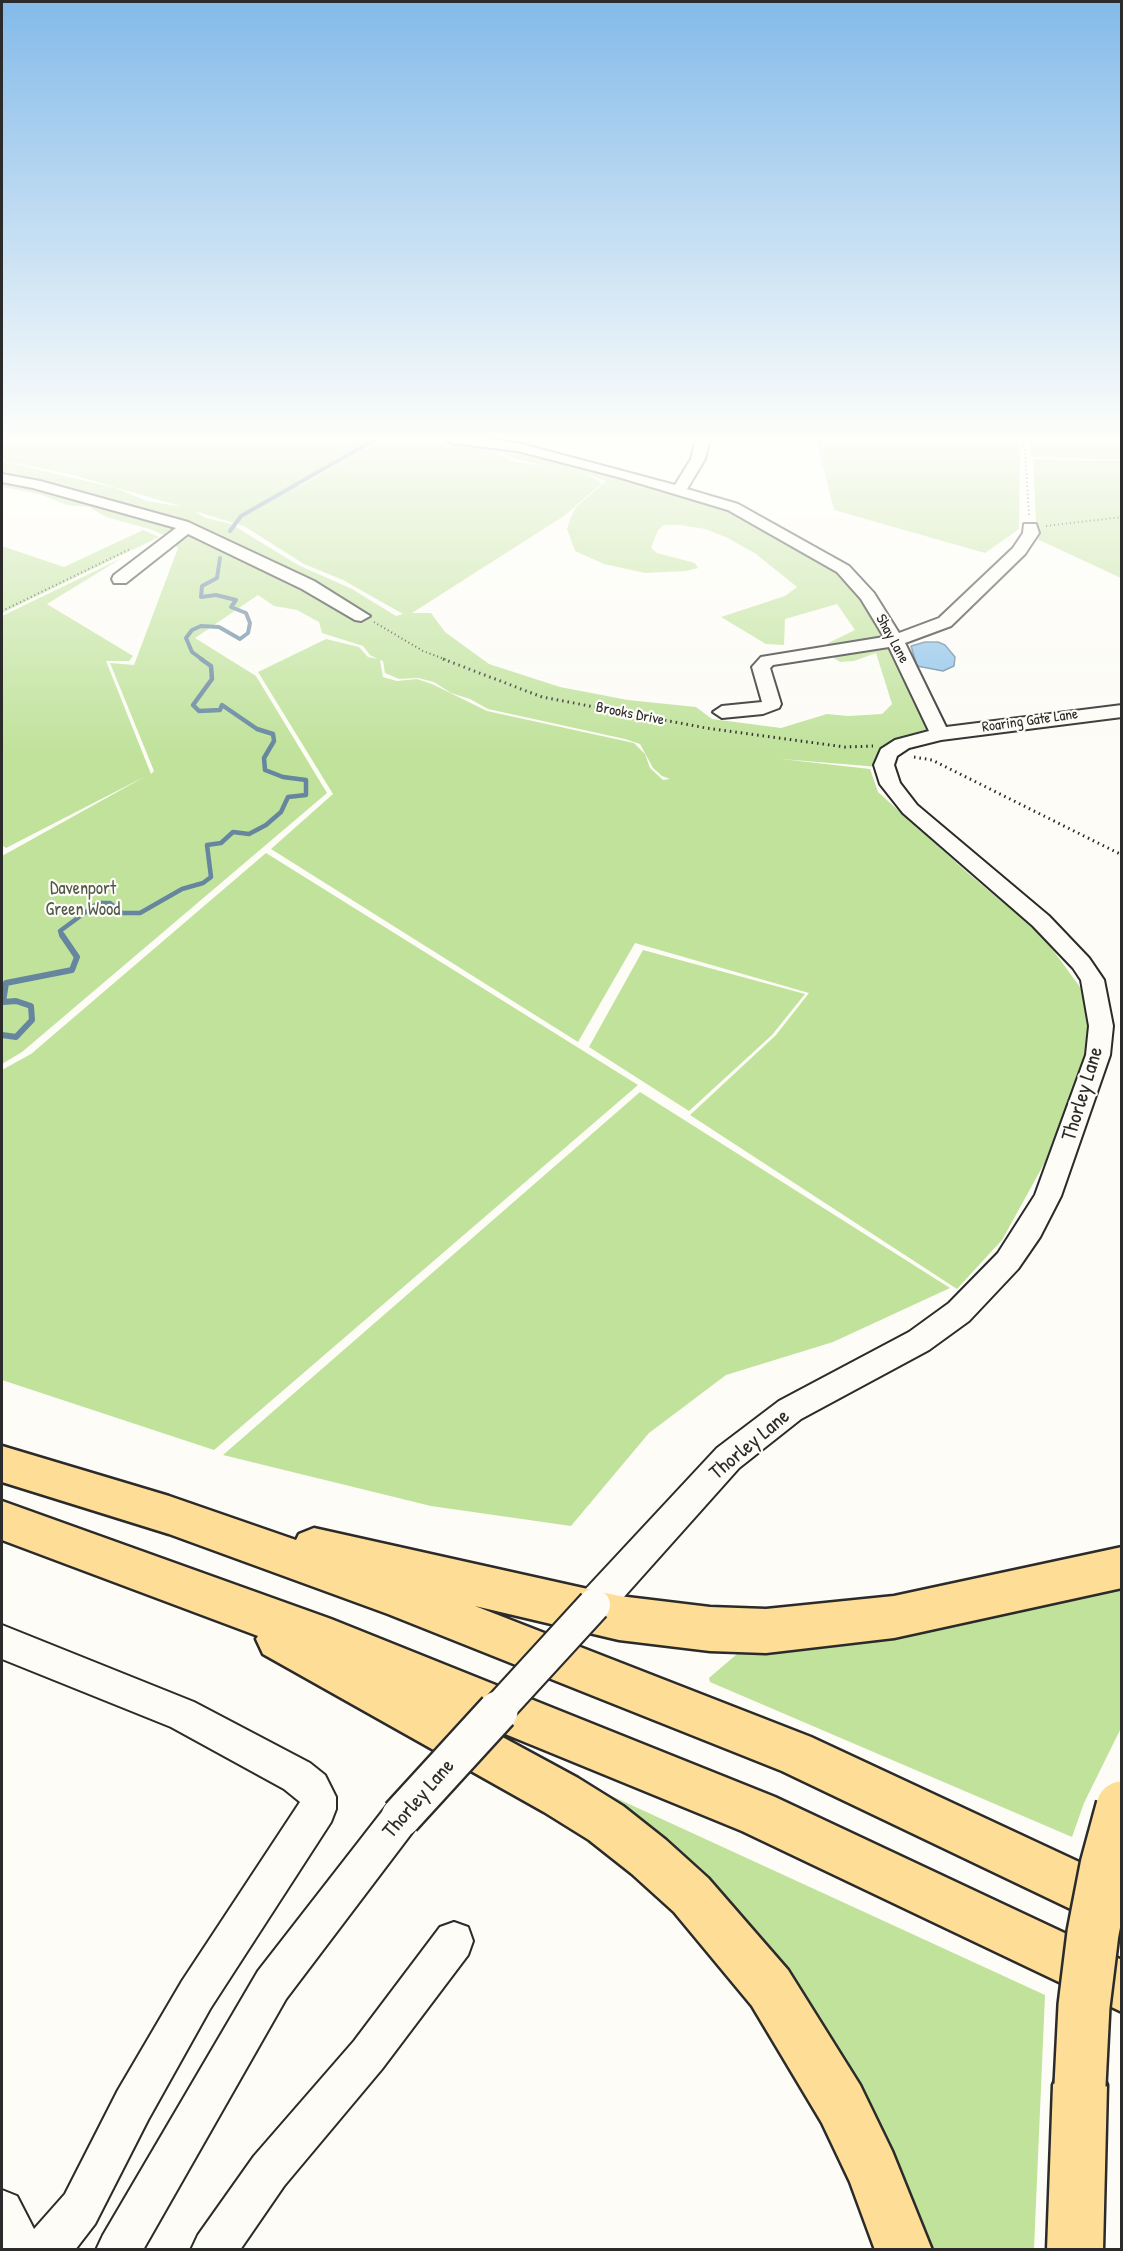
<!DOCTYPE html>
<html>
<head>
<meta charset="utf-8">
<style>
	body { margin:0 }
	#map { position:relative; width:1123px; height:2251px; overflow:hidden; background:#fdfcf7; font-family:"Patrick Hand",sans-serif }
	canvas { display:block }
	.frame { position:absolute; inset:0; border:3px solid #2b2b2b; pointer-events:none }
</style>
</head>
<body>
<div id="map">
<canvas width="1123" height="2251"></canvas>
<div class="frame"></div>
</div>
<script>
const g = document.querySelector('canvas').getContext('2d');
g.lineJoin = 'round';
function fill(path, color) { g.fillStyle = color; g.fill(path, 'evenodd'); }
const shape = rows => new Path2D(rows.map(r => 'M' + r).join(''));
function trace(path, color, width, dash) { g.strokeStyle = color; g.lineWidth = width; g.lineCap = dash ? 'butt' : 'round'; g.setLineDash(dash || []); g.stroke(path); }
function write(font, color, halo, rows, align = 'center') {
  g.font = font + ' "Patrick Hand",sans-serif'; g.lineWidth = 4.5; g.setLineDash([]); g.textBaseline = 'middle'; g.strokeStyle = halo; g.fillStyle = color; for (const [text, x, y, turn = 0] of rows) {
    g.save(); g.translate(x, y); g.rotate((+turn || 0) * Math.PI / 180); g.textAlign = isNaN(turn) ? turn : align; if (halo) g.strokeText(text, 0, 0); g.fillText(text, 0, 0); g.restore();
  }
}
fill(shape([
	[10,439,376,439,295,483,300,486,381,439,407,439,498,449,500,455,511,461,545,466,508,457,502,452,508,446,733,507,843,569,868,597,940,734,921,738,879,767,781,759,870,769,878,792,969,874,1042,935,1085,994,1091,1039,1045,1162,1002,1240,957,1289,690,1115,776,1035,809,993,635,943,578,1042,271,849,333,794,258,672,326,639,359,647,368,657,378,659,370,655,363,646,322,633,319,622,297,610,274,606,258,595,195,638,256,676,327,793,22,1052,2,1064,2,856,146,776,6,848,2,845,2,616,122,558,47,604,133,656,129,661,106,661,151,774,154,771,110,663,134,665,178,548,169,538,153,530,106,517,89,507,67,505,39,494,2,487,2,461,116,488,147,501,183,507,73,475,6,461,2,456,2,443],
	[587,474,606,481,576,507,571,517,567,529,575,551,604,564,645,573,686,571,698,568,695,563,657,553,651,548,658,530,664,525,680,525,705,529,728,538,756,554,797,587,785,596,721,617,766,644,784,645,785,619,837,604,855,630,828,643,831,656,840,662,854,661,876,653,892,704,882,714,848,716,827,714,781,728,712,719,696,707,628,700,560,687,489,664,445,632,431,613,412,613,564,516,602,483],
	[194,511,244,526,304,564,343,580,403,614,396,616,352,589,298,565,231,524,206,518],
	[380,660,383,661,385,673,399,679,418,678,434,682,451,693,470,699,488,709,625,739,640,744,653,768,662,776,670,779,663,780,650,768,645,754,634,743,487,711,432,684,417,679,397,681,383,677],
	[816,439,1015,439,1020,447,1019,529,985,553,834,510],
	[1029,439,1121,439,1121,460,1031,457],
	[1033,459,1121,461,1121,578,1037,539],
	[143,530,159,537,2,613,2,546,64,567],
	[266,853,638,1085,214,1450,2,1380,2,1070,31,1054],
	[643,950,805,994,772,1035,689,1111,589,1047],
	[640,1092,950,1288,833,1342,726,1375,649,1433,571,1526,431,1506,223,1455],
	[1121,1578,1121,1728,1084,1803,1072,1837,710,1682,709,1678,737,1654,823,1643],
	[555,1770,1045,1995,1034,2249,929,2249,890,2149]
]), '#c0e29b');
const water = shape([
	[925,642,938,642,945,645,955,657,954,666,943,671,917,666,911,646,925,642]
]);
fill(water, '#8cc2ea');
trace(water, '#65869e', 1.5);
trace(shape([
	[230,531,241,516,376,439],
	[203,660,192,652,186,638,192,630,201,626,219,627,240,639,248,633,250,623,246,613,231,607,236,600,216,595,201,597,202,586,217,578,220,558]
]), '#65869e', 4);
trace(shape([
	[62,936,60,931,98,903,110,903,122,913,140,913,182,889,203,883,211,877,207,845,221,843,233,832,249,834,266,825,281,812,288,797,306,795,306,780,283,777,265,770,264,758,274,741,273,734,257,729,222,705,220,710,199,711,193,705,212,679,211,666,201,659]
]), '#65869e', 4.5);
trace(shape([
	[2,1035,16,1037,32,1020,31,1006,16,1001,3,1002,6,983,72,970,77,957,62,935]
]), '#65869e', 6);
const minor = shape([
	[445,439,487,439,518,443,675,485,691,459,696,439,710,439,705,459,687,489,738,504,849,566,874,593,899,633,939,618,1013,548,1023,533,1024,524,1036,524,1039,533,1025,554,951,626,905,643,946,727,1122,705,1122,717,941,740,909,748,897,756,894,765,900,783,917,805,1049,916,1089,958,1104,980,1113,1026,1110,1055,1061,1196,1040,1237,1018,1269,969,1321,929,1350,801,1419,739,1468,606,1617,594,1621,582,1617,577,1605,582,1593,717,1448,779,1401,909,1332,949,1303,998,1253,1035,1195,1086,1055,1089,1026,1081,980,1073,968,1033,926,903,813,880,784,874,765,881,749,895,740,929,731,889,647,773,665,770,668,781,704,779,708,763,714,722,718,713,712,722,706,762,702,752,667,761,657,884,637,861,599,837,572,728,510,618,477,518,451,452,443,445,439],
	[2,474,40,481,188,522,314,581,370,616,361,621,355,620,302,589,188,534,126,583,114,583,112,579,114,575,176,528,33,488,2,482,2,474],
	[2,1625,194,1702,310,1763,325,1775,336,1797,336,1809,331,1822,210,2009,148,2120,95,2224,75,2250,2,2250,2,2190,17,2196,34,2229,65,2194,118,2090,182,1981,300,1802,284,1789,171,1727,2,1659,2,1625],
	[401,1799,414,1804,419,1817,414,1830,286,1999,143,2250,96,2250,103,2235,258,1971,388,1804,401,1799],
	[454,1922,468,1927,473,1941,468,1955,382,2069,284,2186,240,2250,191,2250,198,2235,254,2156,354,2041,440,1927,454,1922]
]);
const highway = shape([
	[2,1446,169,1496,296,1540,299,1534,314,1528,619,1596,710,1607,766,1609,894,1596,1122,1547,1122,1588,894,1638,766,1653,710,1651,619,1640,475,1606,811,1737,1122,1882,1122,1929,1117,1931,1100,1923,782,1771,388,1614,169,1534,2,1482,2,1446],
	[2,1501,331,1619,775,1797,1122,1960,1122,2012,742,1831,471,1720,578,1778,623,1806,666,1840,708,1878,788,1970,860,2085,892,2151,932,2250,875,2250,850,2182,822,2123,752,2006,674,1912,632,1874,589,1840,544,1812,263,1654,256,1639,258,1636,2,1540,2,1501],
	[1080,2058,1099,2066,1107,2085,1103,2250,1047,2250,1053,2085,1061,2066,1080,2058]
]);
trace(minor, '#2b2b2b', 4);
trace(highway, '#2b2b2b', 5);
trace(shape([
	[1020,439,1025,449,1029,515],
	[1046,526,1122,517],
	[2,611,130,549],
	[374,622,423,651,447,660]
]), '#2b2b2b', 2, [1, 3]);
trace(shape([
	[443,659,542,697,706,728,845,747,873,746],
	[914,757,932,760,1122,855]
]), '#2b2b2b', 3, [1.5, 4]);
fill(minor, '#fdfcf7');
fill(highway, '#fedd96');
const minorBridgeFar1 = shape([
	[496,1712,594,1605]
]);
const minorBridge = shape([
	[401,1817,498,1711]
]);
const highwayBridge = shape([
	[1080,2085,1084,2006,1093,1933,1106,1866,1122,1807]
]);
trace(minorBridgeFar1, '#2b2b2b', 36, []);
trace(minorBridge, '#2b2b2b', 44, []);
trace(highwayBridge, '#2b2b2b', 56, []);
trace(minorBridgeFar1, '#fdfcf7', 32);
trace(minorBridge, '#fdfcf7', 39);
trace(highwayBridge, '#fedd96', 51);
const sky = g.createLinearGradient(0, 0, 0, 754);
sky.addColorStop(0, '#83bae9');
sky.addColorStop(0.58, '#fefefb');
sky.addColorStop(1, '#fefefb00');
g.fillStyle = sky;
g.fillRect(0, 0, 1123, 754);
write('15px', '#2b2b2b', '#fdfcf7', [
	["Shay Lane",892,639,61],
	["Brooks Drive",630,714,11],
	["Roaring Gate Lane",1030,721,-8]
]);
write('18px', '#505947', '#fdfcf7', [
	["Davenport",83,889],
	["Green Wood",83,910]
]);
write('21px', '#2b2b2b', '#fdfcf7', [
	["Thorley Lane",1083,1094,-73],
	["Thorley Lane",750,1445,-40],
	["Thorley Lane",419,1799,-49]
]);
</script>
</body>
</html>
